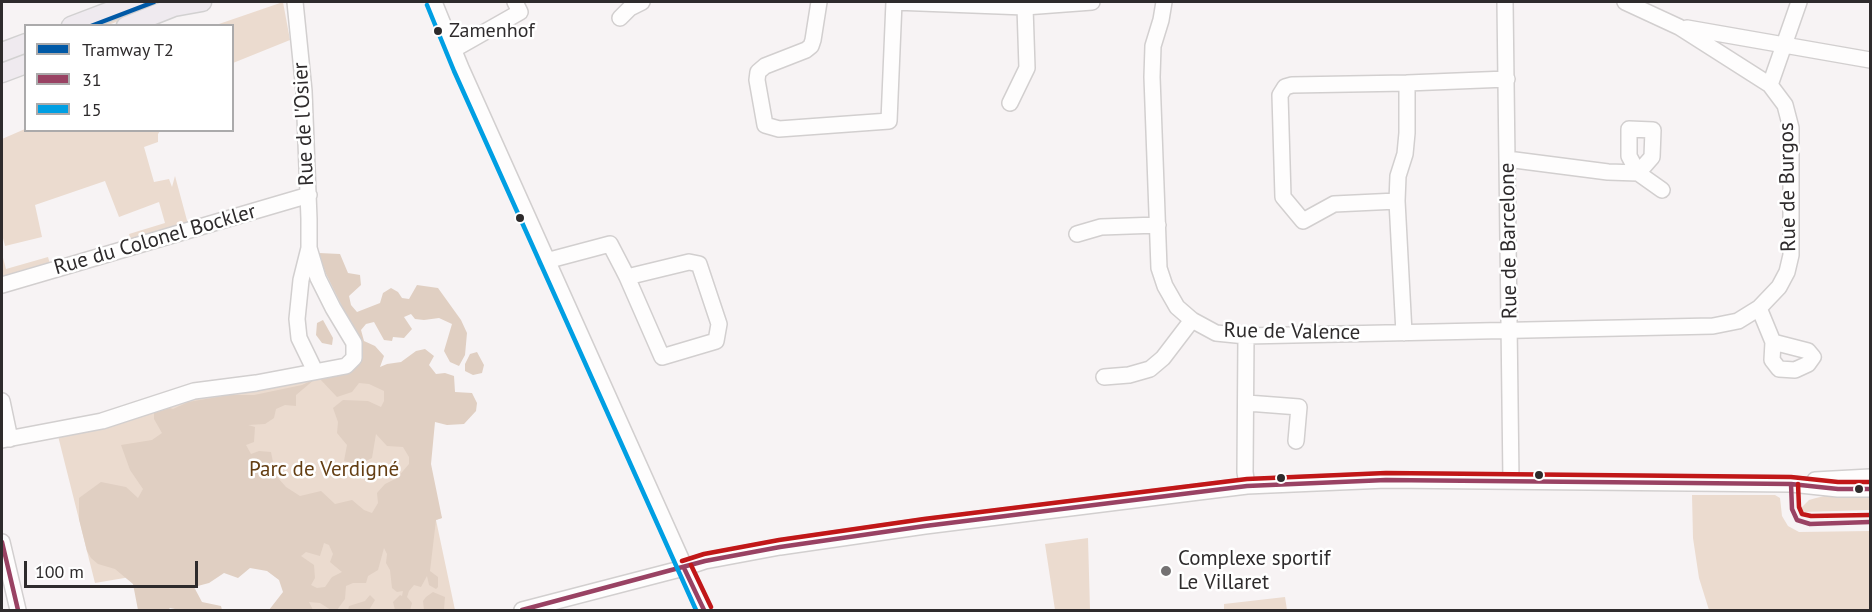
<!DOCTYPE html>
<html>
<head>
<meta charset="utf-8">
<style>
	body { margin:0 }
	#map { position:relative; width:1872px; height:612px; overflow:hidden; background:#f7f3f4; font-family:"PT Sans",sans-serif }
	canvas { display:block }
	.frame { position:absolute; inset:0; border:3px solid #2e2b2c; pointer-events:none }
	.legend { position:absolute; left:24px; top:24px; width:210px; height:108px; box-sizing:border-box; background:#fff; border:2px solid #abaaab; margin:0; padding:8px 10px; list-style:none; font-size:18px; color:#2e2b2c }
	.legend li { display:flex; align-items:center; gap:12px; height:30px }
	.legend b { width:30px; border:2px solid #abaaab }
	.scale { position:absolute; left:24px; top:561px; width:174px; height:27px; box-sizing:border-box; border:3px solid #2e2b2c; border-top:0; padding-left:8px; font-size:18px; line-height:21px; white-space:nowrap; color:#2e2b2c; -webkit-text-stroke:4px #fff; paint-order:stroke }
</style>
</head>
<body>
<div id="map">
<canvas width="1872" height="612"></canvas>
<div class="frame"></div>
<ul class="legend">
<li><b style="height:8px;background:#0059a6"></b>Tramway T2</li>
<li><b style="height:8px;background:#994263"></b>31</li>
<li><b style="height:8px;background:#009fe3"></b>15</li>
</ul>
<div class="scale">100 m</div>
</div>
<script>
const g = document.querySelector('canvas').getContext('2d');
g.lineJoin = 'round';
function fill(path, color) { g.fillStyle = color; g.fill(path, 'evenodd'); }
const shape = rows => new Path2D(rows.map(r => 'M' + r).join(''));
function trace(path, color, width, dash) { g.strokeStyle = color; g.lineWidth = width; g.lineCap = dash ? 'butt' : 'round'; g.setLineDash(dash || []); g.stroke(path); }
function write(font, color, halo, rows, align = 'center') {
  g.font = font + ' "PT Sans",sans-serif'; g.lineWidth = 5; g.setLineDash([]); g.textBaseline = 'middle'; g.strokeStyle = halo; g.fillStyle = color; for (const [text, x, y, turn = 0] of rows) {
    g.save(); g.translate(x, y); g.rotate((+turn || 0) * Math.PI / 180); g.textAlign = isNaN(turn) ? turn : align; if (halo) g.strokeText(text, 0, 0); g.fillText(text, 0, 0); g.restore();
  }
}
fill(shape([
	[147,2,171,2,108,25,84,26],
	[283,2,290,40,233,63,232,26,216,25],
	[25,129,160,131,158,134,158,142,144,147,154,182,169,179,172,187,175,176,188,224,131,241,129,234,165,223,159,202,119,217,105,181,35,205,42,237,5,246,2,234,2,139],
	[2,254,6,269,48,257,50,264,2,277],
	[355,376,379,376,442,518,436,520,455,610,295,610,283,551,95,583,58,436,197,398,315,379],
	[1870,494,1870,510,1802,512,1800,509,1809,500,1816,498,1829,495],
	[1692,495,1775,495,1780,498,1782,516,1788,526,1799,532,1870,531,1870,610,1709,610,1699,578,1693,538],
	[1088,538,1090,610,1055,610,1045,544],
	[1285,597,1287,610,1224,610,1224,604]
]), '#ebdbcf');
fill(shape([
	[319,253,340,254,348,273,360,275,361,285,349,296,351,305,357,312,380,303,383,293,391,288,398,292,402,298,409,299,417,285,438,288,461,320,467,333,465,355,459,366,450,362,444,351,452,324,439,318,424,320,415,319,411,314,404,317,412,329,404,338,393,337,392,341,384,340,374,322,366,324,361,330,364,341,375,346,384,356,380,367,387,364,401,362,416,351,425,349,434,356,429,365,436,374,445,373,454,376,455,392,472,393,477,403,476,411,464,424,447,425,435,422,431,464,442,518,436,520,430,571,438,577,438,587,436,589,429,585,427,576,421,587,414,585,409,591,407,597,412,603,410,610,417,610,395,610,393,602,400,595,402,596,403,591,397,592,392,588,390,570,386,563,387,554,384,548,378,570,368,576,366,583,353,583,346,586,345,599,337,610,331,610,320,603,309,602,313,610,269,610,283,592,279,580,267,571,250,568,238,578,224,573,209,583,194,587,202,602,221,606,222,610,180,610,170,608,168,610,138,610,133,584,115,569,98,564,91,558,87,551,79,519,79,498,101,482,126,487,138,498,143,489,130,470,121,445,152,440,162,433,154,419,154,413,170,408,173,409,188,402,229,395,254,395,302,385,315,379,296,395,296,406,285,405,276,409,274,418,265,424,248,425,255,427,254,442,246,445,251,454,259,451,271,452,273,462,270,469,286,487,300,496,321,491,335,504,352,500,364,510,372,513,378,503,377,493,385,484,397,478,409,464,409,457,403,447,387,446,376,434,372,458,358,465,344,461,347,445,337,433,338,422,333,408,343,400,368,401,381,407,384,401,384,391,369,384,359,383,352,392,337,397,320,379,346,372,362,360,357,337,325,272],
	[324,543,329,545,333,554,330,562,342,572,332,577,325,587,317,588,311,585,315,578,314,565,301,556,306,552,320,556],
	[323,320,333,338,332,345,322,343,316,335,317,323],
	[477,352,484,365,482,373,473,375,465,371,465,364,470,354],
	[433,592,445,597,444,609,424,610,423,601,426,597],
	[370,595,375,600,369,610,348,610,349,606,365,601]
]), '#e0cfc2');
const minor = shape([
	[295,2,304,91,309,219,309,248,301,280,297,319,299,338,315,371],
	[434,2,461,68,704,610],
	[819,2,813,40,811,46,806,50,765,66,758,72,757,80,765,125,779,129,889,121,894,2],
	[894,2,1025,7,1092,2],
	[1164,2,1161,20,1153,46,1152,77,1159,268,1165,286,1177,307,1192,320,1216,333,1246,336,1713,326,1738,321,1759,308,1779,287,1787,272,1791,255,1791,128,1785,105,1770,85,1679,27,1625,2],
	[1505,2,1511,481],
	[620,18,630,8,642,2],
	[1687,28,1870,60],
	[453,50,520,12,515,2],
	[1770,85,1799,2],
	[1010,103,1027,68,1025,7],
	[1629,129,1653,130,1652,157,1638,173,1629,156,1629,129],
	[1507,159,1608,172,1638,173,1662,190],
	[1397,201,1334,204,1303,221,1283,197,1280,95,1285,87,1292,85,1407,83],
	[1077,234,1101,227,1158,225],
	[546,261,610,244,623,269,627,277,662,357,716,341,719,324,699,264,689,262,627,277],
	[2,285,309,195],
	[1759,308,1773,342,1772,360,1779,369,1795,370,1808,364,1813,357,1808,351,1773,342],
	[1404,333,1397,201,1398,176,1405,154,1407,133,1407,83,1507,79],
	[1246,336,1245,472,1247,486],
	[1104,377,1129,375,1150,369,1163,358,1192,320],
	[2,401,10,439],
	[1247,403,1299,407,1296,441],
	[2,440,102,421,194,391,256,383,346,366,354,358,354,343,333,308,318,278,309,248],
	[1815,480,1870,477],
	[2,542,18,610],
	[522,610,684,568,705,561,780,547,925,526,1247,486,1386,480,1791,484,1838,489,1870,489]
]);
const major = shape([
	[71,26,134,2],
	[126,26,174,7,202,2],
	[2,52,26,43],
	[2,73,26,64]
]);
trace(minor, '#d2cfcf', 18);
trace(major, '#d2d1d1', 21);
trace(minor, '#fefdfd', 15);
trace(major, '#efeaef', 18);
trace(shape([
	[1791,484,1792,509,1797,520,1810,524,1870,522],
	[2,542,18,610],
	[684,568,704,610],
	[522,610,705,561,780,547,925,526,1247,486,1386,480,1791,484,1838,489,1870,489]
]), '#994263', 4.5);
trace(shape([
	[427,5,454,71,696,610]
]), '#009fe3', 4.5);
trace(shape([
	[1798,484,1799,507,1802,514,1811,516,1870,515],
	[682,561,704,554,779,540,924,519,1247,479,1386,473,1791,477,1838,482,1870,482],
	[691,565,711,607]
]), '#c11718', 4.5);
trace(shape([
	[91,26,154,2]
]), '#0059a6', 4.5);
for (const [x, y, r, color] of [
	[438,31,5,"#2e2b2c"],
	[520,218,5,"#2e2b2c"],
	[1539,475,5,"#2e2b2c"],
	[1281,478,5,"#2e2b2c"],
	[1859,489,5,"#2e2b2c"],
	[1166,571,6,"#747172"]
]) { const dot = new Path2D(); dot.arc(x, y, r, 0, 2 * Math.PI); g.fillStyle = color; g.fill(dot); trace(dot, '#fff', 2); }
write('20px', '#2e2b2c', '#fff', [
	["Zamenhof",449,31]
], 'left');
write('21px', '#2e2b2c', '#fff', [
	["Rue de l'Osier",304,124,-93],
	["Rue de Burgos",1788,187,-91],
	["Rue du Colonel Bockler",155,240,-16],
	["Rue de Barcelone",1509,241,-91],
	["Rue de Valence",1292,332,1]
]);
write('21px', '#643e13', '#fff', [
	["Parc de Verdigné",324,470]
]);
write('21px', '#2e2b2c', '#fff', [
	["Complexe sportif",1178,559],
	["Le Villaret",1178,583]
], 'left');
</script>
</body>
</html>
